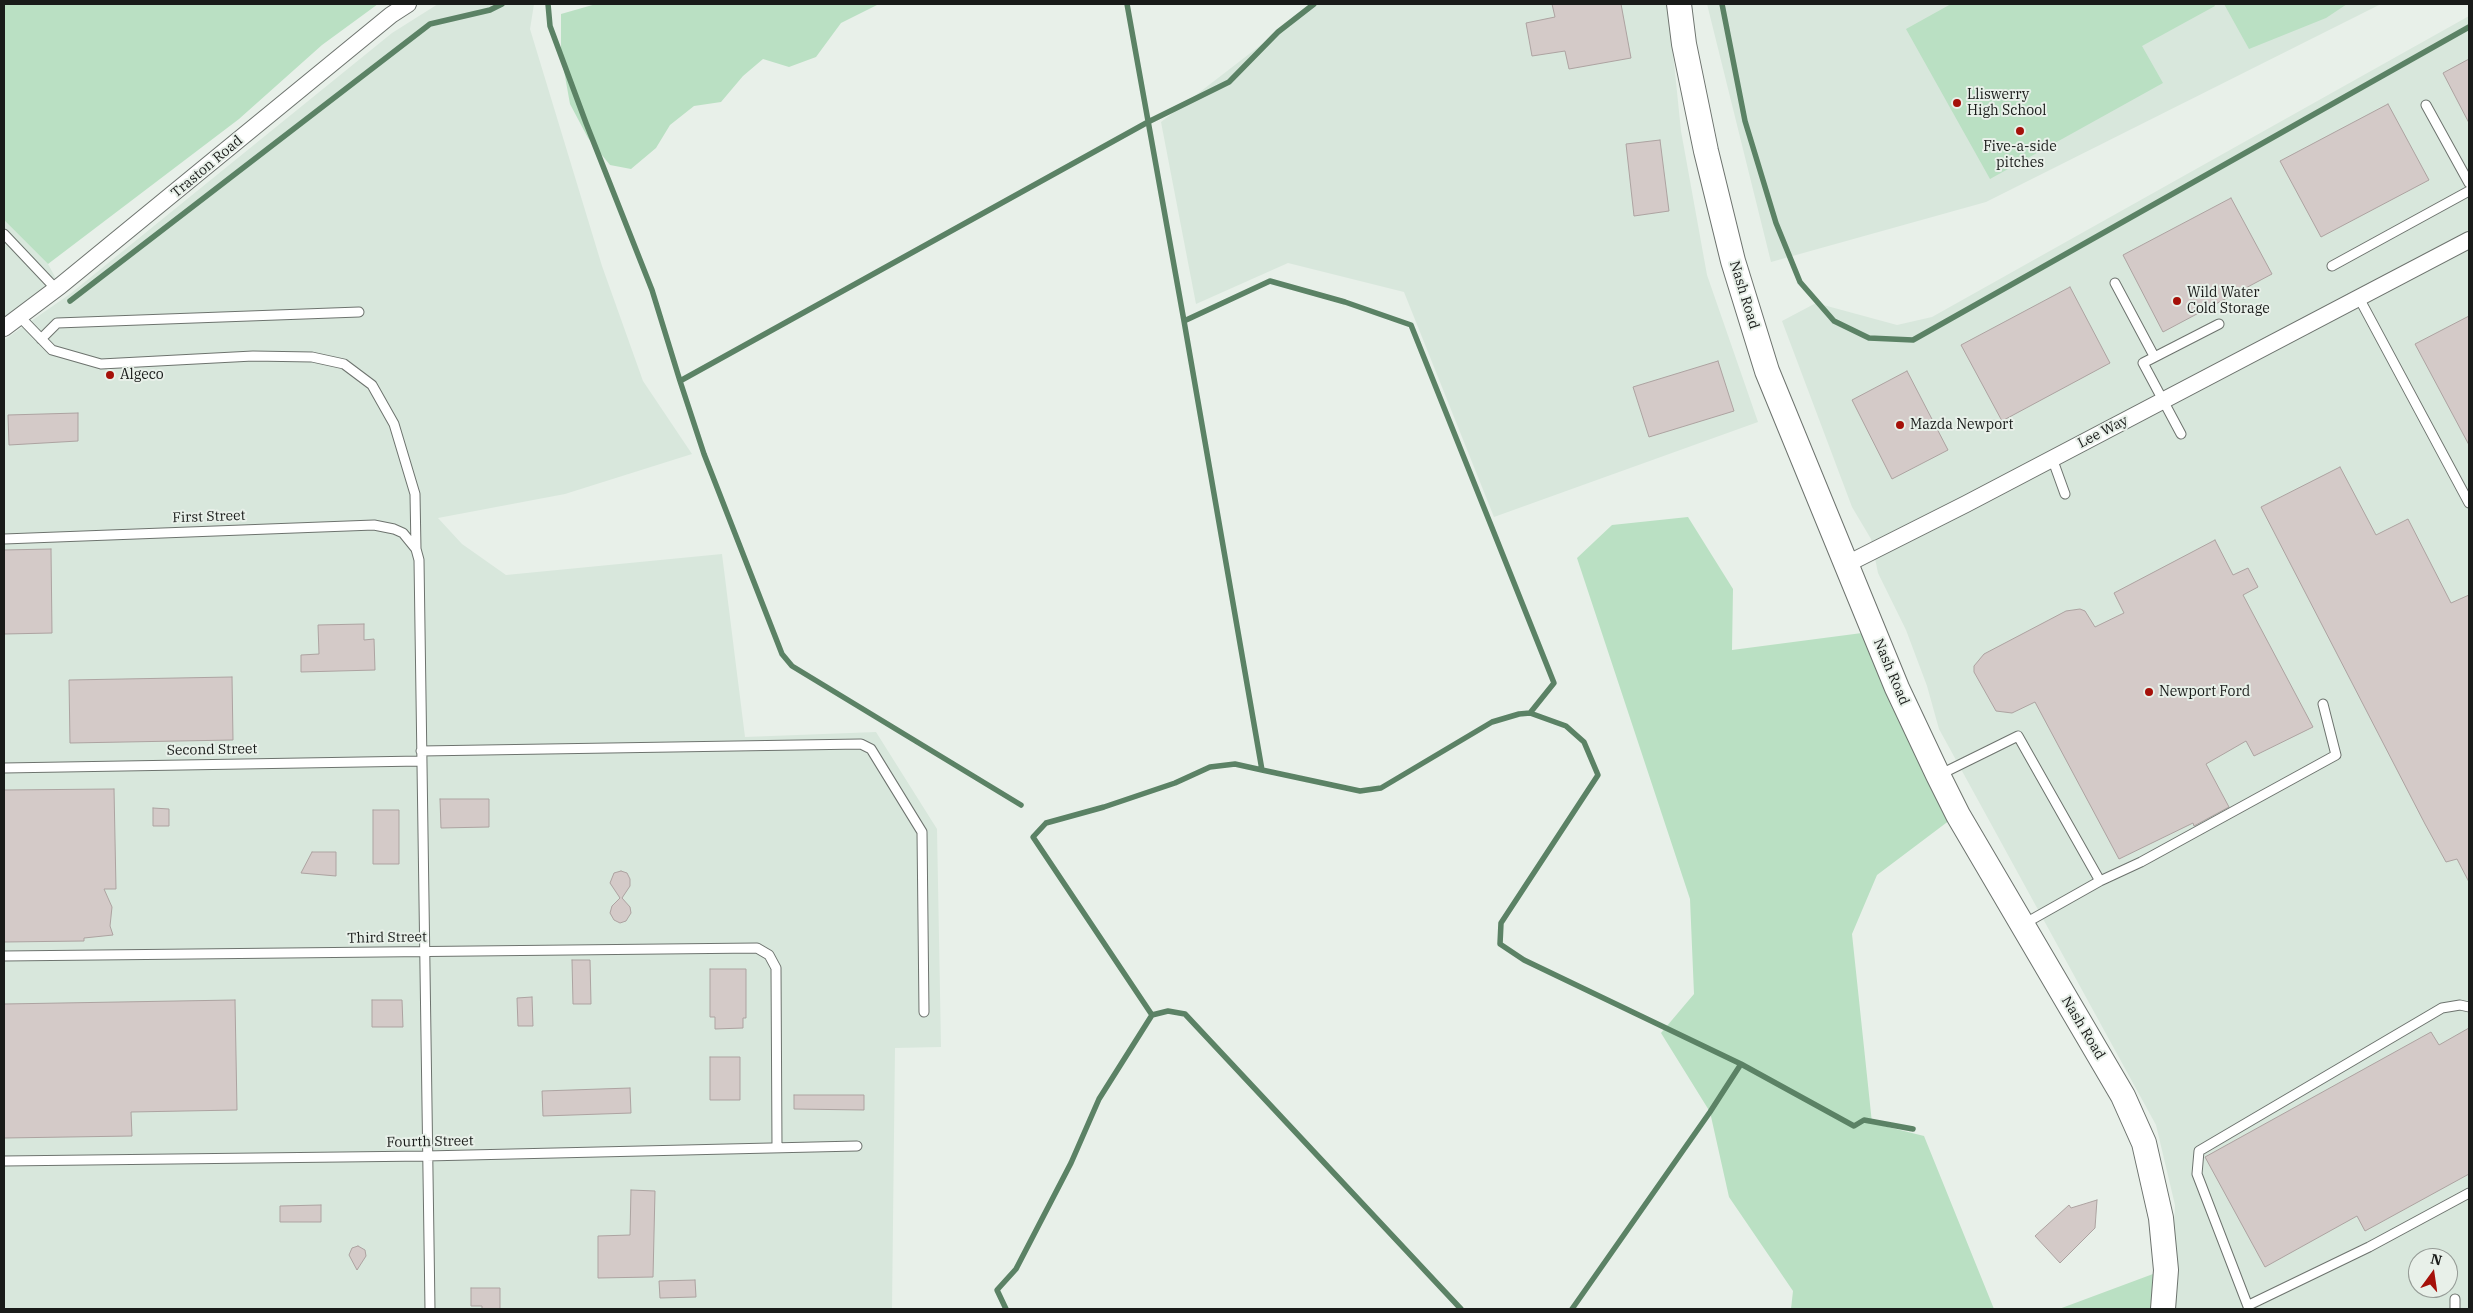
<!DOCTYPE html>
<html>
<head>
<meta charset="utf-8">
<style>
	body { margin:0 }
	#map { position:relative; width:2473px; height:1313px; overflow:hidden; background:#e8f0e9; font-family:"IBM Plex Serif",serif }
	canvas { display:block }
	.frame { position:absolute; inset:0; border:5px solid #191b19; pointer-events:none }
	.north { position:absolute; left:2408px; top:1248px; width:50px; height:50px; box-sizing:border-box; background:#e8f0e9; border:1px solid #959b96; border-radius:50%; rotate:14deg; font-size:14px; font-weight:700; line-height:20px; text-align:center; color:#191b19 }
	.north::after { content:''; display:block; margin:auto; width:18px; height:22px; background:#a51009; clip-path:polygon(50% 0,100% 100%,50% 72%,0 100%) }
</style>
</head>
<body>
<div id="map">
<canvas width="2473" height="1313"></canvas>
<div class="frame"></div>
<div class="north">N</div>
</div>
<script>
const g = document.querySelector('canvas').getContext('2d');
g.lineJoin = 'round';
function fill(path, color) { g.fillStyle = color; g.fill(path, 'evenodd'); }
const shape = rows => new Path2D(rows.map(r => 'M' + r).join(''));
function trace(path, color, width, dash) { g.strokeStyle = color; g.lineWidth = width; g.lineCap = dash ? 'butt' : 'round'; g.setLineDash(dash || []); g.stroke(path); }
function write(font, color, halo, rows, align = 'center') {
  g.font = font + ' "IBM Plex Serif",serif'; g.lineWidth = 4; g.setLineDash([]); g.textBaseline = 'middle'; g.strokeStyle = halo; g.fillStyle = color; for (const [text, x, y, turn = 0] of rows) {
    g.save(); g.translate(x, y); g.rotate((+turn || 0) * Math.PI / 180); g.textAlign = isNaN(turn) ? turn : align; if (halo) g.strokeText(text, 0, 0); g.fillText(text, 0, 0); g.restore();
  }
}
fill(shape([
	[438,4,534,4,530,29,602,266,643,381,692,454,565,494,438,518,462,544,506,575,722,554,745,737,876,732,937,829,941,1047,895,1048,892,1309,4,1309,4,340,70,294,392,33],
	[1314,4,1668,4,1681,131,1707,275,1758,422,1494,517,1404,292,1288,263,1196,304,1161,122],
	[1707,4,2381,4,1986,202,1771,262],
	[2469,16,2469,1309,2170,1309,2175,1205,2156,1125,1939,729,1927,686,1906,630,1878,573,1871,539,1852,507,1782,321,1816,303,1897,325,1932,317],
	[2418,1258,2448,1258,2448,1288,2418,1288],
	[4,220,48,264,60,286,4,327]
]), '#d8e7dc');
fill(shape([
	[4,4,378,4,322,45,239,119,48,264,4,220],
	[596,4,879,4,841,23,816,57,789,67,763,59,743,76,721,102,694,106,670,125,656,148,631,169,610,165,588,138,570,104,561,54,561,14],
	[1951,4,2214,4,2215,6,2142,46,2163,83,1990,179,1906,29],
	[2224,4,2347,4,2326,18,2249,49],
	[1688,517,1733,589,1732,650,1862,633,1950,820,1877,875,1852,934,1872,1123,1924,1136,1994,1309,1791,1309,1793,1291,1729,1197,1710,1112,1661,1033,1694,994,1690,899,1577,558,1612,525],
	[2153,1274,2151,1309,2059,1309]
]), '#bae0c3');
trace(shape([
	[548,4,550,26,586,123,652,290,680,381],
	[1127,4,1184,321,1262,770,1235,764,1210,767,1175,783,1104,807,1046,823,1033,837,1152,1015,1168,1011,1185,1014,1461,1309],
	[1722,4,1745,121,1776,223,1800,282,1834,321,1869,338,1913,340,2469,27],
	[70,301,430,24,490,10,502,4],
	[1184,321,1270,281,1345,302,1411,325,1554,683,1530,713,1519,714,1492,722,1381,788,1360,791,1262,770],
	[1530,713,1566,726,1584,742,1598,775,1501,923,1500,944,1524,960,1741,1064,1854,1126,1864,1120,1913,1129],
	[1021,805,792,666,782,654,704,454,680,381,1148,122,1229,82,1278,32,1314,4],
	[1006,1309,997,1290,1016,1269,1071,1163,1099,1099,1152,1015],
	[1572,1309,1710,1112,1741,1064]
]), '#5b8265', 5.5);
const building = shape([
	[1552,4,1621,4,1631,58,1569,69,1565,51,1532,56,1526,23,1555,17,1552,4],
	[2469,59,2469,123,2443,73,2469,59],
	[2388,104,2429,180,2321,237,2280,161,2388,104],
	[1660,140,1669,211,1634,216,1626,144,1660,140],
	[2231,198,2272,274,2163,332,2123,255,2231,198],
	[2070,287,2110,363,2002,421,1961,345,2070,287],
	[2469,316,2469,445,2415,344,2469,316],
	[1718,361,1734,411,1649,437,1633,387,1718,361],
	[1907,371,1948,450,1892,479,1852,400,1907,371],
	[78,413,78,441,9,445,8,415,78,413],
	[2340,467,2376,535,2408,519,2451,603,2469,595,2469,882,2457,859,2446,862,2425,824,2261,507,2340,467],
	[2215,540,2233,575,2248,568,2258,587,2243,595,2313,727,2254,756,2246,741,2206,764,2229,807,2194,826,2193,823,2119,859,2035,702,2012,713,1996,711,1974,672,1974,666,1984,654,2066,611,2080,609,2085,611,2095,627,2124,613,2114,593,2215,540],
	[51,549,52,633,4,634,4,550,51,549],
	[364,624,364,640,374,639,375,670,301,672,301,655,319,654,318,625,364,624],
	[232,677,233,740,70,743,69,680,232,677],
	[114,789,116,889,104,889,112,907,110,926,113,935,84,938,84,941,4,942,4,790,114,789],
	[440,799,489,799,489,827,441,828,440,799],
	[153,808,169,809,169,826,153,826,153,808],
	[373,810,399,810,399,864,373,864,373,810],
	[312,852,336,852,336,876,301,873,312,852],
	[621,871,627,873,630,879,630,886,622,898,630,907,631,913,626,921,620,923,614,920,610,913,612,906,620,898,610,883,614,873,621,871],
	[572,960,590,960,591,1004,573,1004,572,960],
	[710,969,746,969,746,1018,743,1018,743,1028,715,1029,715,1017,710,1017,710,969],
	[532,997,533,1026,518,1026,517,998,532,997],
	[235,1000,237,1110,131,1112,132,1136,4,1138,4,1004,235,1000],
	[372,1000,402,1000,403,1027,372,1027,372,1000],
	[2469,1028,2469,1174,2365,1231,2357,1216,2265,1267,2205,1157,2431,1032,2439,1045,2469,1028],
	[710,1057,740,1057,740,1100,710,1100,710,1057],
	[630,1088,631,1113,543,1116,542,1091,630,1088],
	[794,1095,864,1095,864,1110,794,1109,794,1095],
	[631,1190,655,1191,653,1277,598,1278,598,1236,630,1235,631,1190],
	[2097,1200,2095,1228,2060,1263,2035,1236,2069,1205,2071,1208,2097,1200],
	[321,1205,321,1222,280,1222,280,1206,321,1205],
	[358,1246,365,1250,366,1256,357,1270,349,1255,352,1248,358,1246],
	[695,1280,696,1297,660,1298,659,1281,695,1280],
	[471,1288,500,1288,500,1309,482,1309,482,1306,471,1306,471,1288]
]);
fill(building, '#d4cac8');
trace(building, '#ada3a1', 1);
const lane = shape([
	[2426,105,2469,183],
	[4,234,56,289],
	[2332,266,2469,191],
	[2115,283,2154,356],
	[2359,298,2469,503],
	[19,316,52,350,101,364,253,356,312,357,344,364,372,385,394,424,415,494,416,549],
	[41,339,57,323,359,312],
	[2181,434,2143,363,2219,324],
	[2052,458,2065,494],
	[4,539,374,525,394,529,403,533,416,549,419,560,430,1309],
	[421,751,861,744,871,749,922,832,924,1012],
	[4,768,421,761],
	[1939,775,2018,736,2100,881],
	[2022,925,2100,881,2141,862,2336,755,2323,704],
	[4,956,757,948,769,955,776,968,777,1148],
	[4,1161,426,1156,857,1146],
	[2455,1299,2455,1309],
	[2249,1305,2369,1247,2469,1193],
	[2249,1309,2197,1174,2199,1151,2442,1008,2460,1005,2469,1007]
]);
const street = shape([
	[4,328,60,286,391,15,408,4],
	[1845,565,1966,504,2469,240]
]);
const secondary = shape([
	[1679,4,1684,44,1706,151,1733,261,1767,371,1897,688,1938,775,1958,815,2123,1096,2144,1143,2161,1218,2166,1270,2163,1309]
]);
trace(lane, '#6d736e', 11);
trace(street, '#6d736e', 18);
trace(secondary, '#6d736e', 26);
trace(lane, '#fff', 9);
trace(street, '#fff', 16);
trace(secondary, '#fff', 24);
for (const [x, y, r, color] of [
	[1957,103,5,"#a51009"],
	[2020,131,5,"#a51009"],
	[2177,301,5,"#a51009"],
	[110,375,5,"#a51009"],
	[1900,425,5,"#a51009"],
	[2149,692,5,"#a51009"]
]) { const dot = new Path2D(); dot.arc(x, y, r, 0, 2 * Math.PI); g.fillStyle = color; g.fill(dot); trace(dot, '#e8f0e9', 2); }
write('14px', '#191b19', '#e8f0e9', [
	["Lliswerry",1967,95],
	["High School",1967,111],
	["Five-a-side",2020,147,"center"],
	["pitches",2020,163,"center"],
	["Wild Water",2187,293],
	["Cold Storage",2187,309],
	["Algeco",120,375],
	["Mazda Newport",1910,425],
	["Newport Ford",2159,692]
], 'left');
write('14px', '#191b19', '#e8f0e9', [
	["Traston Road",207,167,-40],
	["Nash Road",1744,295,73],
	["Lee Way",2103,432,-27],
	["First Street",209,517,-2],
	["Nash Road",1891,672,67],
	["Second Street",212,750,-1],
	["Third Street",387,938,-1],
	["Nash Road",2083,1028,59],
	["Fourth Street",430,1142,-1]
]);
</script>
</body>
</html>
